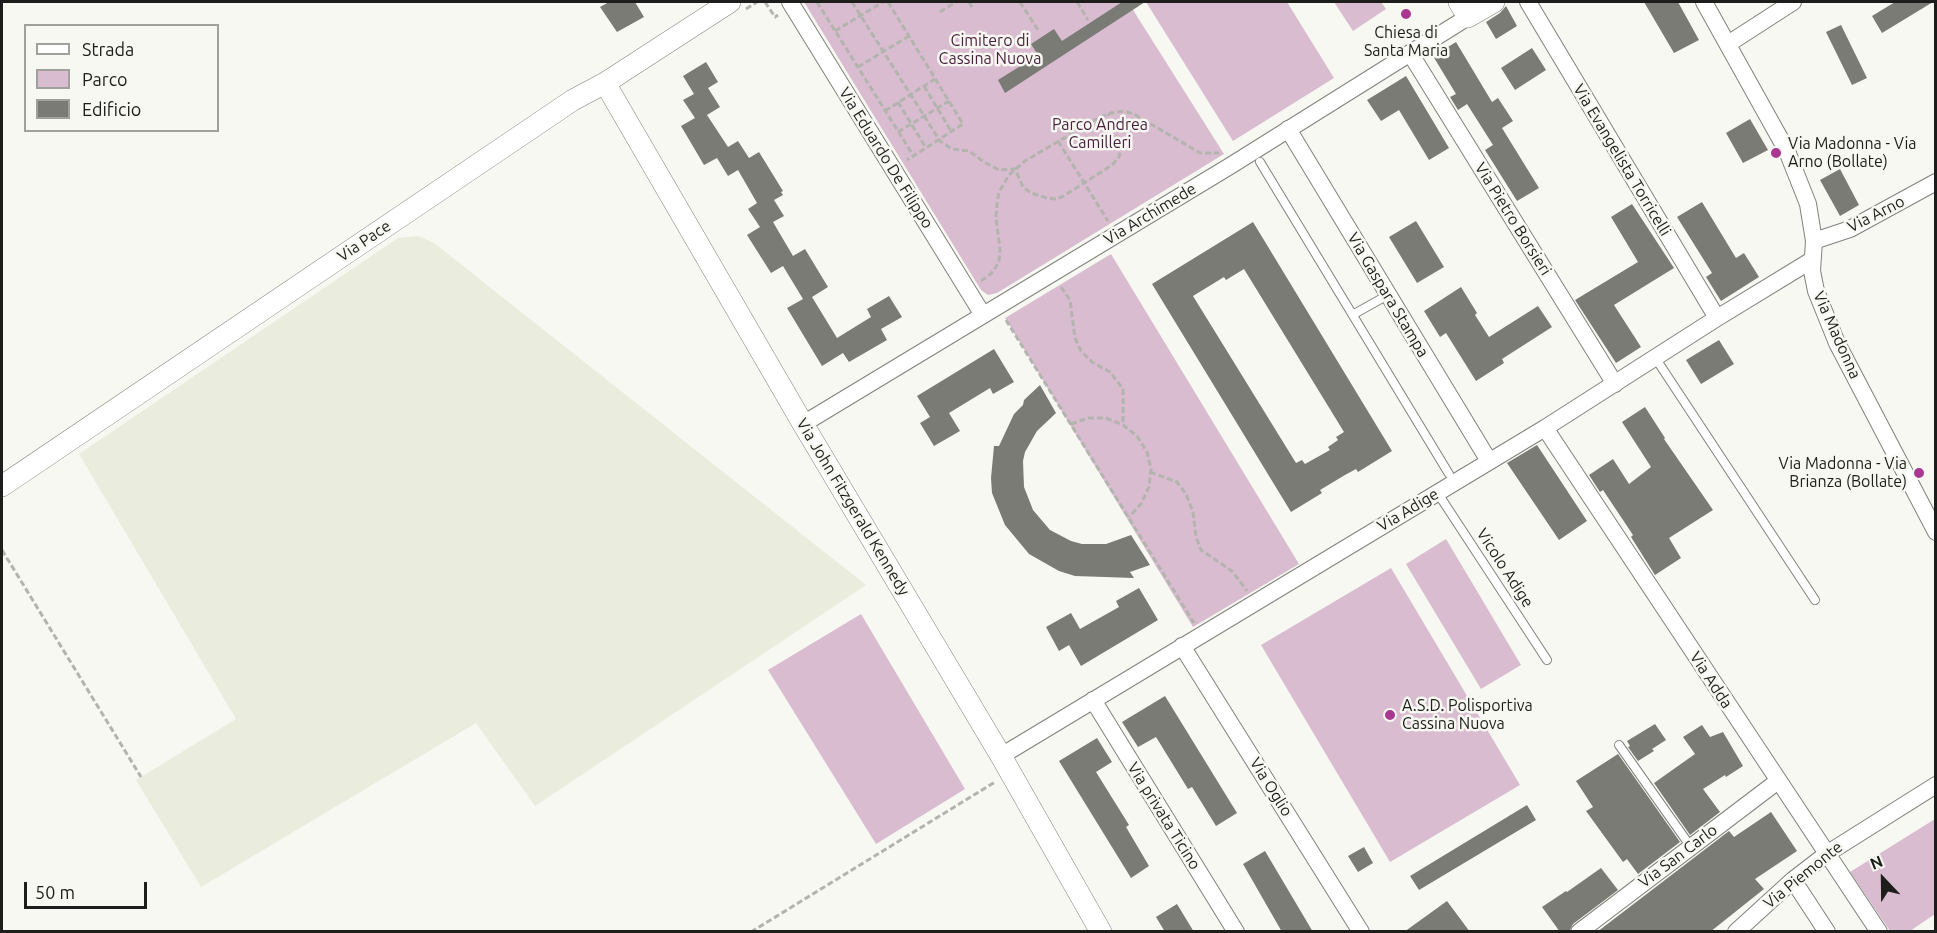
<!DOCTYPE html>
<html>
<head>
<meta charset="utf-8">
<style>
	body { margin:0 }
	#map { position:relative; width:1937px; height:933px; overflow:hidden; background:#f7f8f1; font-family:Ubuntu,sans-serif }
	canvas { display:block }
	.frame { position:absolute; inset:0; border:3px solid #1d1e1b; pointer-events:none }
	.legend { position:absolute; left:24px; top:24px; width:195px; height:108px; box-sizing:border-box; background:#f7f8f1; border:2px solid #a0a19b; margin:0; padding:8px 10px; list-style:none; font-size:18px; color:#1d1e1b }
	.legend li { display:flex; align-items:center; gap:12px; height:30px }
	.legend b { width:30px; border:2px solid #a0a19b }
	.north { position:absolute; left:1853px; top:849px; width:60px; height:60px; -webkit-text-stroke:4px #f7f8f1; paint-order:stroke; rotate:338deg; font-size:16px; font-weight:700; line-height:24px; text-align:center; color:#1d1e1b }
	.north::after { content:''; display:block; margin:auto; width:21px; height:27px; background:#1d1e1b; clip-path:polygon(50% 0,100% 100%,50% 72%,0 100%) }
	.scale { position:absolute; left:24px; top:882px; width:123px; height:27px; box-sizing:border-box; border:3px solid #1d1e1b; border-top:0; padding-left:8px; font-size:18px; line-height:21px; white-space:nowrap; color:#1d1e1b; -webkit-text-stroke:4px #f7f8f1; paint-order:stroke }
</style>
</head>
<body>
<div id="map">
<canvas width="1937" height="933"></canvas>
<div class="frame"></div>
<ul class="legend">
<li><b style="height:8px;background:#fff"></b>Strada</li>
<li><b style="height:16px;background:#d9bcd0"></b>Parco</li>
<li><b style="height:16px;background:#7a7b75"></b>Edificio</li>
</ul>
<div class="north">N</div>
<div class="scale">50 m</div>
</div>
<script>
const g = document.querySelector('canvas').getContext('2d');
g.lineJoin = 'round';
function fill(path, color) { g.fillStyle = color; g.fill(path, 'evenodd'); }
const shape = rows => new Path2D(rows.map(r => 'M' + r).join(''));
function trace(path, color, width, dash) { g.strokeStyle = color; g.lineWidth = width; g.lineCap = dash ? 'butt' : 'round'; g.setLineDash(dash || []); g.stroke(path); }
function write(font, color, halo, rows, align = 'center') {
  g.font = font + ' Ubuntu,sans-serif'; g.lineWidth = 5; g.setLineDash([]); g.textBaseline = 'middle'; g.strokeStyle = halo; g.fillStyle = color; for (const [text, x, y, turn = 0] of rows) {
    g.save(); g.translate(x, y); g.rotate((+turn || 0) * Math.PI / 180); g.textAlign = isNaN(turn) ? turn : align; if (halo) g.strokeText(text, 0, 0); g.fillText(text, 0, 0); g.restore();
  }
}
fill(shape([
	[418,236,434,243,866,585,535,806,476,723,201,887,136,780,236,719,79,454,398,238]
]), '#eaecde');
fill(shape([
	[804,2,1128,2,1224,154,997,293,988,295,981,290],
	[1146,2,1287,2,1334,78,1233,141],
	[1334,2,1381,2,1386,9,1353,31],
	[1111,254,1299,564,1193,627,1005,318],
	[1446,539,1521,665,1481,689,1406,564],
	[1391,568,1520,785,1390,862,1261,645],
	[861,614,965,789,876,844,768,670],
	[1935,819,1935,914,1910,931,1890,931,1850,872]
]), '#d9bcd0');
fill(shape([
	[609,2,635,2,644,17,617,32,600,7],
	[1122,2,1145,2,1005,93,998,80,1038,55,1031,44,1054,29,1062,41],
	[1644,2,1678,2,1699,40,1674,53],
	[1895,2,1933,2,1882,33,1872,16],
	[1506,6,1517,26,1496,39,1486,22,1500,13],
	[1841,25,1867,78,1852,85,1826,32],
	[1456,42,1492,102,1498,98,1513,121,1502,128,1539,188,1517,201,1485,150,1493,145,1467,104,1458,110,1450,97,1456,94,1433,56],
	[1532,48,1546,70,1515,90,1501,68],
	[706,62,718,82,708,88,720,107,707,115,728,147,738,141,749,158,759,152,783,191,781,192,783,195,774,200,784,216,773,222,793,256,805,249,828,287,812,297,837,338,871,317,867,309,889,296,902,317,881,329,887,340,849,362,843,353,822,366,787,308,803,299,783,266,771,273,747,235,760,227,748,209,757,203,738,170,728,176,717,158,704,165,681,126,695,118,683,100,694,94,683,76],
	[1406,76,1449,148,1429,160,1399,110,1381,121,1367,100],
	[1750,119,1768,150,1743,163,1726,133],
	[1840,169,1859,205,1840,216,1820,180],
	[1702,202,1736,258,1744,253,1759,277,1721,301,1706,277,1712,273,1677,217],
	[1632,204,1674,268,1614,305,1641,347,1616,363,1575,300,1638,262,1611,217],
	[1416,221,1444,267,1417,283,1389,237],
	[1253,222,1392,451,1358,472,1356,469,1345,475,1320,490,1322,493,1291,512,1152,284],
	[1244,269,1344,432,1336,437,1338,440,1328,447,1330,450,1305,464,1302,460,1296,463,1193,296,1224,277,1226,280],
	[1461,287,1477,313,1475,315,1489,337,1538,306,1552,327,1502,359,1504,363,1476,381,1446,333,1440,337,1424,311],
	[1719,340,1734,364,1701,384,1686,360],
	[994,349,1014,382,993,394,990,388,949,413,960,431,934,446,920,423,930,417,917,396],
	[1040,385,1056,413,1037,431,1025,452,1023,461,1024,487,1033,510,1050,530,1071,541,1082,544,1106,544,1131,535,1150,565,1130,572,1134,578,1075,576,1059,571,1029,554,1005,525,992,493,991,478,994,446,999,446,1014,414,1023,405,1024,400],
	[1645,407,1665,438,1664,439,1713,510,1669,538,1681,558,1655,575,1631,537,1633,535,1603,490,1600,492,1589,475,1613,459,1629,484,1651,467,1622,422],
	[1537,445,1587,521,1559,540,1507,463],
	[1139,588,1158,620,1081,666,1069,645,1059,651,1046,627,1071,613,1080,629,1119,607,1116,601],
	[1165,696,1237,813,1216,826,1192,787,1188,789,1156,737,1138,747,1122,722],
	[1655,724,1666,740,1652,749,1654,751,1638,761,1628,747,1630,746,1627,741],
	[1702,725,1710,737,1723,732,1743,766,1726,777,1725,775,1703,789,1720,812,1690,835,1654,783,1695,754,1683,737],
	[1097,738,1112,762,1096,772,1129,825,1126,827,1149,866,1131,878,1059,761],
	[1618,754,1680,842,1638,874,1627,859,1623,862,1586,811,1593,807,1576,781],
	[1527,805,1536,820,1419,890,1410,876],
	[1771,812,1797,851,1755,879,1764,889,1710,932,1597,932,1729,831,1734,837],
	[1364,847,1373,863,1358,872,1348,856],
	[1265,851,1313,932,1282,932,1243,864],
	[1601,868,1618,890,1573,924,1569,932,1560,932,1542,907,1566,891,1567,892],
	[1447,901,1470,932,1404,932],
	[1177,904,1194,932,1165,932,1156,917]
]), '#7a7b75');
const service = shape([
	[1260,162,1449,474],
	[1354,314,1388,295],
	[1660,365,1815,600],
	[1437,492,1547,660],
	[1619,745,1691,847]
]);
const minor = shape([
	[790,2,983,315],
	[1528,2,1717,318],
	[1704,2,1787,151,1808,204,1814,241,1812,271,1816,291,1837,343,1936,532],
	[1728,44,1793,2],
	[1410,53,1615,384],
	[1288,129,1489,461],
	[1814,241,1850,229,1936,182],
	[803,424,1230,166,1468,17],
	[1545,428,1879,932],
	[1182,646,1361,932],
	[1093,700,1236,932],
	[1001,756,1545,428,1717,318,1812,260],
	[1793,880,1827,932],
	[1579,932,1778,781],
	[1736,932,1793,880,1828,853,1936,785]
]);
const tertiary = shape([
	[1459,2,1468,17,1494,2],
	[605,83,803,424,1001,756,1101,932],
	[2,486,573,100,605,83,730,2]
]);
trace(service, '#81827c', 10);
trace(minor, '#81827c', 18);
trace(tertiary, '#81827c', 22);
trace(shape([
	[765,2,775,17,778,15],
	[817,2,913,155],
	[852,2,940,141,952,149,969,151,984,162,999,170,1015,169,1023,187,1031,193,1047,198,1055,199,1062,197,1112,165,1119,157,1121,148,1108,114],
	[888,2,963,124,907,160],
	[969,2,972,7],
	[1020,2,1038,30],
	[1077,2,1088,20],
	[746,9,757,2],
	[940,12,956,2],
	[835,31,883,2],
	[858,67,909,36],
	[924,86,951,131],
	[898,102,926,148],
	[885,111,935,79],
	[898,132,949,101],
	[1058,141,1108,221],
	[981,281,993,272,999,261,1000,250,996,217,997,204,999,192,1009,175,1025,161,1100,117,1111,113,1124,111,1134,114,1200,153,1219,153],
	[1061,287,1070,300,1075,338,1081,351,1092,362,1110,372,1123,389,1123,425],
	[1006,320,1194,623],
	[1071,424,1088,418,1106,418,1123,425,1137,436,1147,452,1151,469,1149,487,1141,504,1129,517],
	[1150,472,1177,482,1186,494,1193,512,1196,537,1201,550,1232,571,1247,591],
	[2,550,141,777],
	[751,932,995,782]
]), '#b3b4ae', 3, [6, 3]);
trace(service, '#fff', 8);
trace(minor, '#fff', 16);
trace(tertiary, '#fff', 21);
for (const [x, y, r, color] of [
	[1406,14,6,"#aa3791"],
	[1776,153,6,"#aa3791"],
	[1919,473,6,"#aa3791"],
	[1390,715,6,"#aa3791"]
]) { const dot = new Path2D(); dot.arc(x, y, r, 0, 2 * Math.PI); g.fillStyle = color; g.fill(dot); trace(dot, '#f7f8f1', 2); }
write('16px', '#1d1e1b', '#f7f8f1', [
	["Chiesa di",1406,33,"center"],
	["Santa Maria",1406,51,"center"],
	["Via Madonna - Via",1788,144],
	["Arno (Bollate)",1788,162],
	["Via Madonna - Via",1907,464,"right"],
	["Brianza (Bollate)",1907,482,"right"],
	["A.S.D. Polisportiva",1402,706],
	["Cassina Nuova",1402,724]
], 'left');
write('16px', '#491f3f', '#f7f8f1', [
	["Cimitero di",990,41],
	["Cassina Nuova",990,59],
	["Parco Andrea",1100,125],
	["Camilleri",1100,143]
]);
write('16px', '#1d1e1b', '#f7f8f1', [
	["Via Eduardo De Filippo",886,158,58],
	["Via Evangelista Torricelli",1622,160,59],
	["Via Archimede",1150,214,-31],
	["Via Arno",1876,214,-27],
	["Via Pietro Borsieri",1513,219,58],
	["Via Pace",364,241,-34],
	["Via Gaspara Stampa",1388,295,59],
	["Via Madonna",1837,335,66],
	["Via John Fitzgerald Kennedy",853,507,59],
	["Via Adige",1408,510,-31],
	["Vicolo Adige",1505,568,57],
	["Via Adda",1711,680,57],
	["Via Oglio",1271,787,58],
	["Via privata Ticino",1164,816,58],
	["Via San Carlo",1678,856,-37],
	["Via Piemonte",1803,875,-39]
]);
</script>
</body>
</html>
